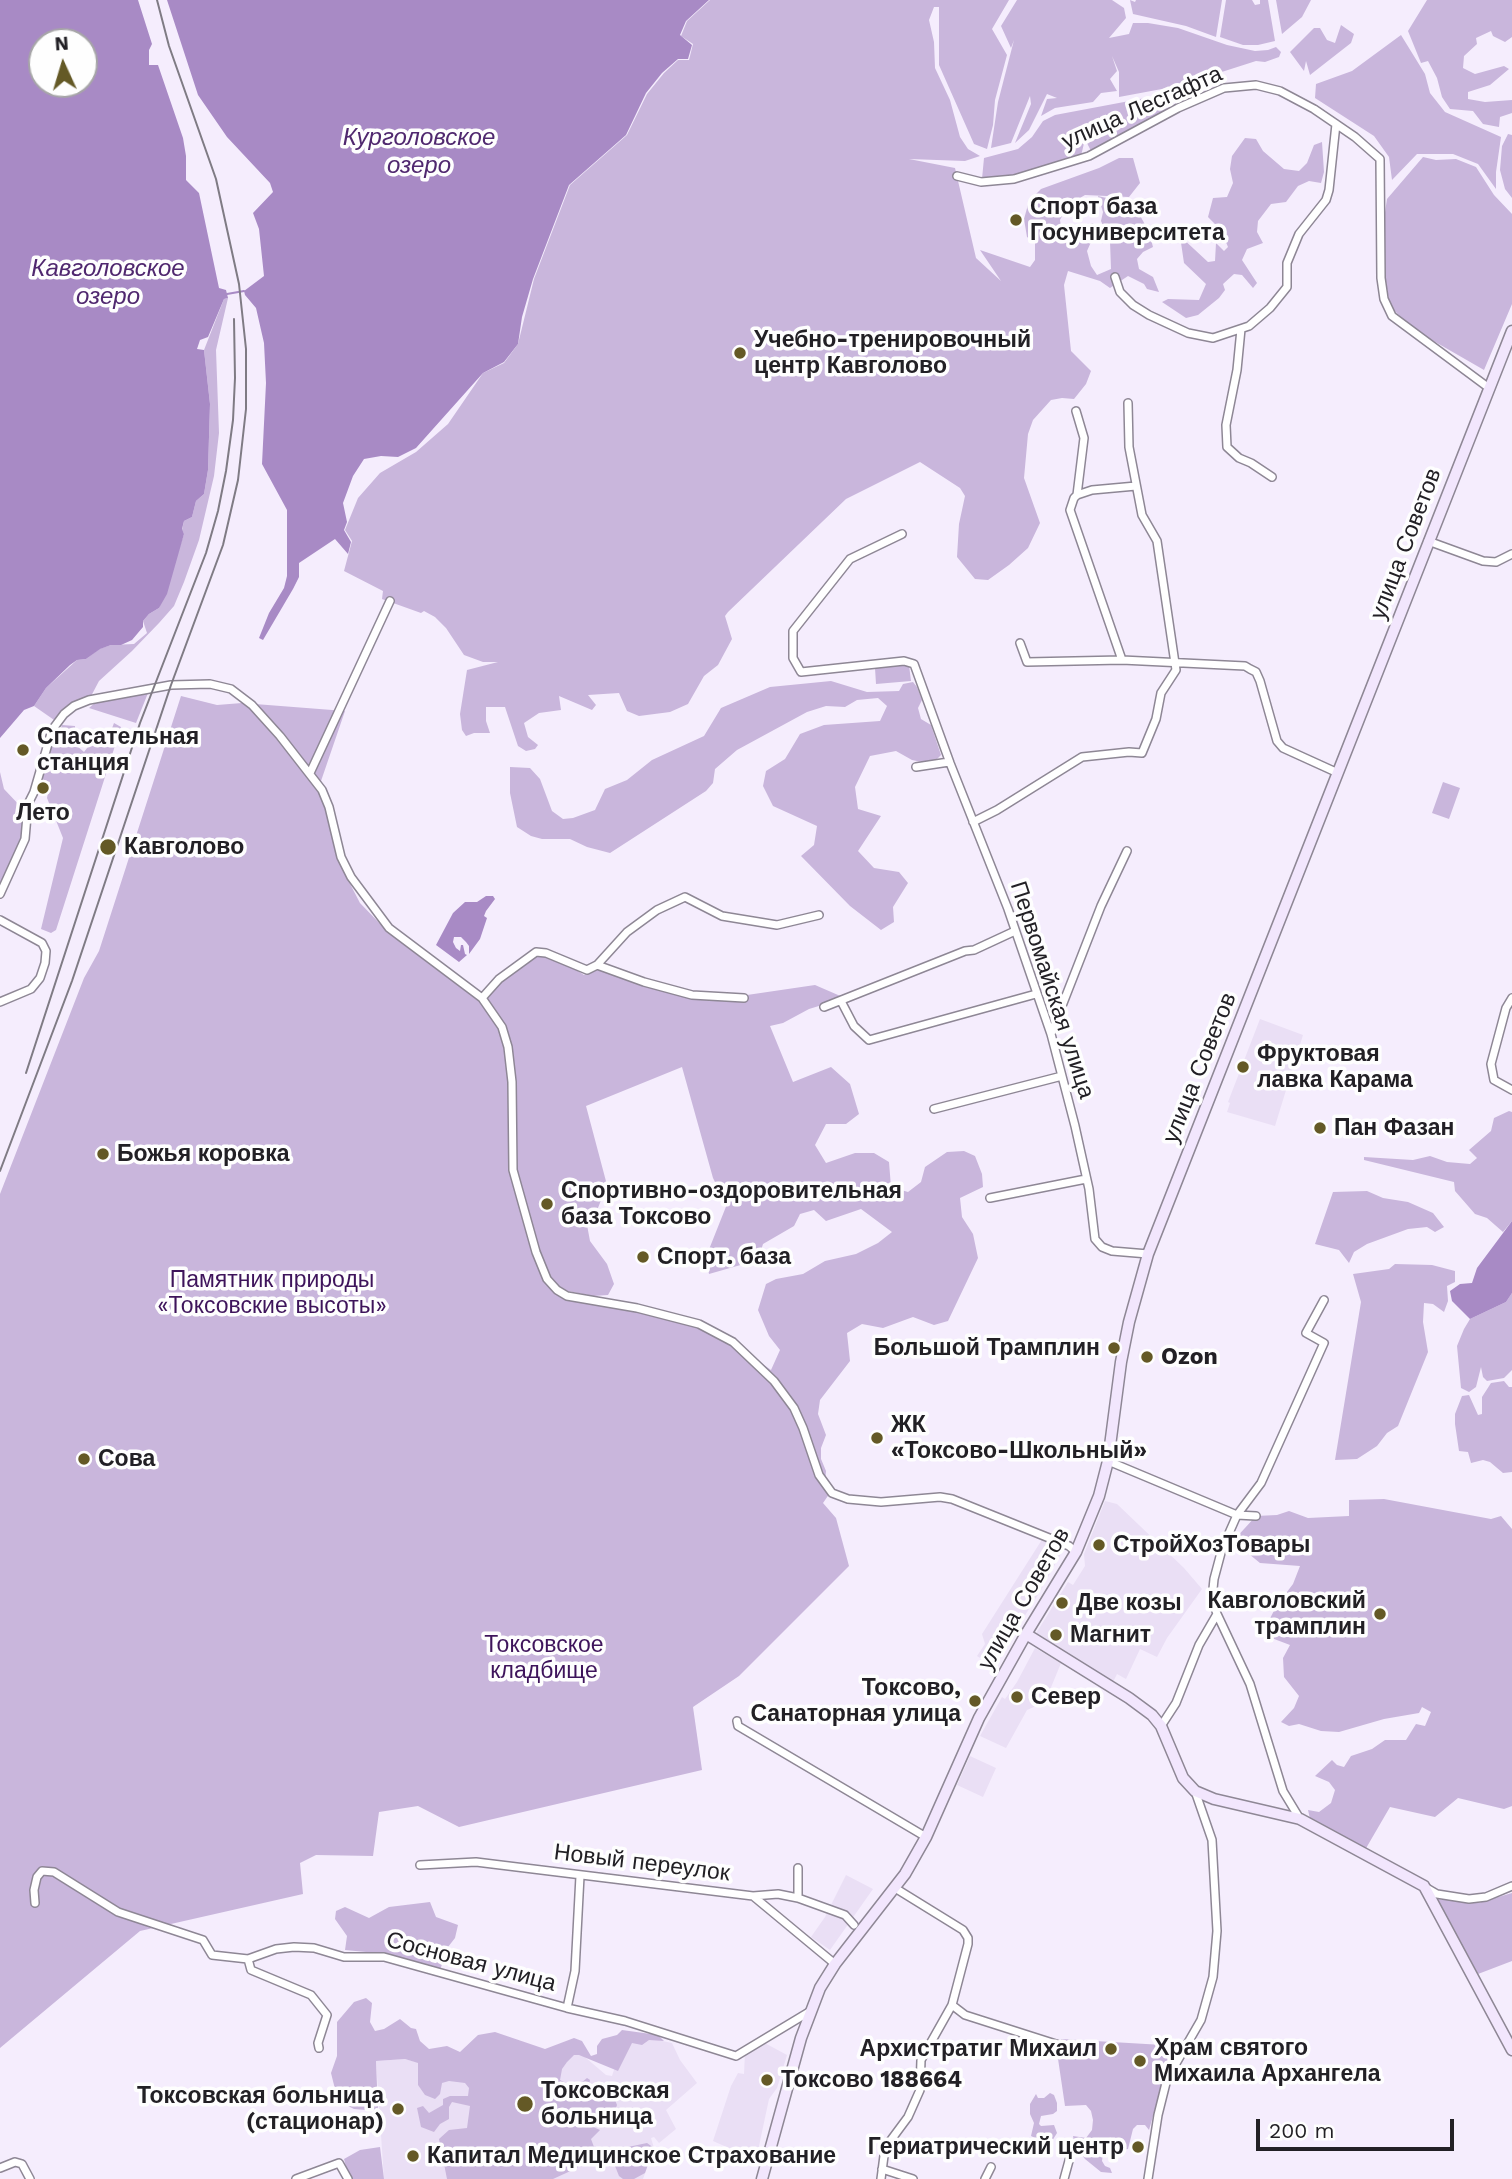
<!DOCTYPE html>
<html>
<head>
<meta charset="utf-8">
<style>
	body { margin:0 }
	#map { position:relative; width:1512px; height:2179px; overflow:hidden; background:#f5edfd; font-family:"Work Sans",sans-serif }
	canvas { display:block }
	.north { position:absolute; left:28px; top:28px; width:70px; height:70px; box-sizing:border-box; background:#fefefe; border:2px solid #a6a5a7; border-radius:50%; rotate:356deg; font-size:19px; font-weight:700; line-height:28px; text-align:center; color:#222025 }
	.north::after { content:''; display:block; margin:auto; width:24px; height:32px; background:#645926; clip-path:polygon(50% 0,100% 100%,50% 72%,0 100%) }
	.scale { position:absolute; left:1256px; top:2119px; width:198px; height:32px; box-sizing:border-box; border:4px solid #222025; border-top:0; padding-left:9px; font-size:21px; line-height:24px; white-space:nowrap; color:#222025; -webkit-text-stroke:5px #fefefe; paint-order:stroke }
</style>
</head>
<body>
<div id="map">
<canvas width="1512" height="2179"></canvas>
<div class="north">N</div>
<div class="scale">200 m</div>
</div>
<script>
const g = document.querySelector('canvas').getContext('2d');
g.lineJoin = 'round';
function fill(path, color) { g.fillStyle = color; g.fill(path, 'evenodd'); }
const shape = rows => new Path2D(rows.map(r => 'M' + r).join(''));
function trace(path, color, width, dash) { g.strokeStyle = color; g.lineWidth = width; g.lineCap = dash ? 'butt' : 'round'; g.setLineDash(dash || []); g.stroke(path); }
function write(font, color, halo, rows, align = 'center') {
  g.font = font + ' "Work Sans",sans-serif'; g.lineWidth = 7; g.setLineDash([]); g.textBaseline = 'middle'; g.strokeStyle = halo; g.fillStyle = color; for (const [text, x, y, turn = 0] of rows) {
    g.save(); g.translate(x, y); g.rotate((+turn || 0) * Math.PI / 180); g.textAlign = isNaN(turn) ? turn : align; if (halo) g.strokeText(text, 0, 0); g.fillText(text, 0, 0); g.restore();
  }
}
fill(shape([
	[1260,1019,1303,1035,1275,1126,1227,1112,1230,1103,1228,1102],
	[1105,1501,1117,1504,1184,1568,1202,1589,1167,1638,1157,1657,1140,1649,1126,1679,1117,1674,1112,1684,1035,1635,1068,1582,1073,1585,1085,1566,1084,1554],
	[1043,1538,1063,1550,1041,1590,993,1666,977,1656,985,1644,982,1634],
	[1035,1648,1061,1663,1045,1702,1027,1710,1006,1748,980,1736,1002,1697,1005,1699,1017,1682],
	[970,1756,996,1768,983,1797,957,1785],
	[846,1875,873,1889,830,1950,811,1937,825,1917],
	[626,2033,672,2043,680,2060,697,2083,666,2110,676,2129,659,2143,654,2137,651,2138,654,2148,643,2179,384,2179,376,2061,405,2059,463,2075,579,2052,606,2075,612,2076],
	[761,2041,787,2055,777,2088,769,2099,756,2160,713,2141,731,2086,738,2073,744,2074,745,2052]
]), '#eadff5');
fill(shape([
	[710,0,1009,0,992,29,1007,55,995,100,993,125,987,149,974,144,939,65,939,7,934,7,929,20,934,42,935,68,950,100,960,137,968,149,980,156,965,161,909,159,955,168,976,258,1001,281,980,250,1030,267,1035,260,1035,242,1027,237,1024,219,1029,201,1041,189,1099,168,1119,158,1133,158,1140,183,1129,197,1085,195,1068,205,1060,220,1062,234,1093,223,1103,241,1091,242,1087,251,1091,266,1097,275,1111,269,1110,241,1101,221,1103,212,1098,196,1123,202,1136,208,1149,232,1153,247,1143,252,1137,259,1139,269,1153,277,1159,292,1147,289,1144,284,1128,276,1110,288,1100,281,1068,271,1064,285,1071,351,1091,371,1086,384,1074,399,1062,398,1051,400,1033,420,1028,434,1024,478,1040,523,1028,548,1009,565,988,580,975,579,957,557,959,524,965,496,960,488,920,462,846,499,728,612,725,616,732,639,718,665,704,676,688,704,670,712,639,716,627,711,619,693,588,695,596,705,592,710,559,696,561,710,539,713,524,723,528,737,538,745,535,749,526,751,518,746,505,707,486,707,486,721,490,733,474,733,466,736,462,730,460,714,467,670,498,662,483,662,464,655,446,628,435,617,424,611,421,613,382,599,383,591,344,571,352,541,345,530,358,498,380,473,416,452,448,424,483,373,504,363,518,344,534,279,570,185,627,135,647,94,664,73,678,60,689,60,693,44,681,36,687,21],
	[1017,0,1112,0,1124,8,1126,18,1109,38,1129,34,1133,23,1148,23,1178,28,1227,45,1255,51,1268,50,1276,47,1281,52,1279,57,1265,62,1256,61,1178,86,1119,97,1119,72,1112,56,1117,71,1110,79,1117,91,1101,93,1093,102,1055,108,1041,116,1047,99,1057,98,1047,94,1029,130,1015,143,1031,104,1030,96,1011,143,991,148,998,102,1014,40,1011,48,1001,26],
	[1130,0,1135,2,1136,0,1222,0,1216,37,1186,26,1133,14],
	[1226,0,1252,0,1255,5,1260,4,1260,0,1268,0,1275,41,1258,45,1243,45,1220,37],
	[1276,0,1311,0,1302,17,1282,34],
	[1427,0,1512,0,1512,37,1505,42,1493,36,1491,31,1476,38,1477,44,1464,56,1463,68,1475,74,1504,66,1509,69,1490,85,1468,92,1468,99,1485,102,1512,100,1512,113,1500,117,1499,127,1483,124,1473,111,1450,109,1442,97,1437,78,1428,61,1421,63,1408,31],
	[1341,25,1354,34,1351,43,1310,75,1306,61,1304,71,1290,52,1314,28,1320,28,1327,40,1335,43],
	[1401,35,1425,74,1430,93,1445,112,1501,137,1496,172,1496,189,1478,164,1453,154,1417,154,1392,180,1389,157,1374,136,1315,98,1316,84,1352,71],
	[1156,96,1169,113,1092,153,1085,139,1081,156,1024,175,982,179,984,158,1018,149,1032,137,1043,121,1055,115],
	[1508,134,1512,135,1512,198,1505,189,1500,170,1502,146],
	[1245,138,1256,139,1263,151,1284,169,1299,171,1307,163,1314,145,1322,142,1324,172,1321,183,1309,181,1298,186,1286,202,1271,204,1258,221,1257,232,1263,243,1247,249,1242,260,1257,283,1253,288,1242,275,1234,274,1223,284,1225,290,1219,298,1198,315,1186,318,1162,302,1168,299,1199,300,1206,284,1184,263,1180,236,1208,262,1215,261,1216,243,1224,251,1228,247,1221,230,1208,217,1213,198,1227,197,1233,183,1230,169,1232,156],
	[1423,157,1436,160,1456,159,1476,167,1494,195,1512,214,1512,304,1484,370,1411,328,1390,306,1385,277,1383,225,1387,199],
	[228,298,216,350,219,433,214,476,199,540,184,582,174,606,159,623,132,651,99,681,89,700,74,706,57,722,34,706,46,688,77,660,86,659,99,649,111,645,134,644,147,633,143,621,149,614,159,608,184,534,182,530,184,521,192,517,196,501,204,494,208,470,210,404,204,350,224,299],
	[909,665,911,681,876,684,875,668],
	[831,681,867,692,899,691,903,684,913,682,917,687,922,700,918,708,921,719,931,725,941,755,932,764,912,760,896,751,870,756,855,787,858,809,881,816,858,851,874,868,899,872,908,883,893,907,894,922,881,930,850,906,801,856,814,845,817,826,773,806,763,786,766,771,785,759,800,734,824,725,880,721,887,706,878,698,857,700,845,707,826,706,807,712,737,750,715,769,713,783,706,791,610,853,587,847,570,839,542,839,531,836,517,827,510,793,510,767,530,768,540,779,552,811,563,819,573,818,595,810,605,789,627,780,652,760,704,736,721,708,770,687],
	[148,693,136,723,89,708,96,702],
	[181,696,217,705,242,703,345,711,321,781,347,878,360,903,389,933,401,942,413,946,480,1001,500,981,537,954,548,956,566,963,584,975,597,967,644,984,691,997,745,999,747,995,815,985,845,998,809,1009,783,1023,770,1026,793,1082,831,1067,850,1084,859,1114,846,1124,826,1124,815,1145,826,1163,855,1153,874,1153,889,1162,891,1187,908,1192,921,1182,925,1167,947,1152,964,1151,975,1156,982,1174,983,1187,960,1198,962,1217,973,1234,978,1258,948,1321,934,1325,913,1317,883,1328,862,1324,847,1333,850,1361,820,1400,818,1414,826,1435,821,1448,821,1459,826,1471,825,1483,832,1490,823,1503,836,1518,849,1566,739,1676,693,1707,702,1770,459,1827,418,1806,379,1812,373,1856,316,1855,300,1863,303,1894,140,1931,0,2048,0,1194,84,978,99,951],
	[682,1067,713,1178,717,1186,731,1194,706,1257,709,1274,758,1260,763,1244,794,1226,800,1214,814,1210,826,1221,861,1209,892,1232,878,1243,856,1254,825,1261,803,1274,776,1279,766,1284,758,1310,769,1336,780,1350,771,1370,715,1330,652,1314,565,1299,558,1289,593,1296,608,1295,614,1284,607,1264,590,1241,587,1225,596,1213,607,1185,586,1106],
	[114,723,121,727,56,930,51,933,41,929,63,838,47,798,50,782,41,779,54,733,59,734,62,725,75,726,76,745,84,752,94,739,108,739],
	[0,772,4,789,23,809,22,839,0,884],
	[1443,782,1460,788,1449,819,1432,813],
	[1509,1111,1512,1112,1512,1221,1503,1232,1487,1218,1475,1214,1455,1191,1454,1182,1364,1160,1364,1157,1413,1160,1430,1156,1447,1162,1470,1164,1477,1158,1469,1150,1491,1131,1494,1118],
	[1367,1191,1383,1198,1408,1202,1433,1213,1444,1227,1435,1232,1427,1227,1408,1229,1367,1244,1354,1252,1349,1263,1339,1250,1315,1244,1333,1192],
	[1395,1264,1432,1265,1455,1271,1455,1282,1447,1286,1448,1301,1444,1312,1433,1304,1424,1303,1423,1322,1428,1352,1398,1426,1387,1433,1377,1446,1357,1459,1335,1460,1361,1302,1353,1274,1389,1269],
	[1512,1293,1512,1370,1504,1378,1487,1381,1483,1377,1481,1367,1476,1387,1469,1392,1461,1388,1457,1346,1464,1329,1470,1319,1506,1302],
	[1504,1381,1509,1387,1512,1387,1512,1472,1503,1473,1490,1462,1483,1460,1471,1463,1468,1452,1459,1451,1455,1424,1455,1414,1462,1396,1469,1395,1478,1415,1482,1414,1482,1397,1491,1383],
	[1384,1499,1491,1519,1501,1516,1512,1529,1512,1806,1504,1809,1458,1798,1435,1817,1390,1807,1365,1850,1310,1819,1308,1810,1319,1812,1331,1803,1335,1790,1329,1782,1315,1776,1332,1760,1337,1765,1344,1767,1351,1756,1372,1749,1385,1740,1406,1740,1416,1724,1425,1726,1431,1712,1422,1707,1419,1713,1384,1719,1339,1732,1321,1731,1299,1724,1289,1726,1281,1722,1294,1708,1299,1696,1284,1677,1283,1658,1290,1645,1261,1634,1261,1627,1266,1626,1277,1605,1293,1584,1300,1566,1260,1563,1233,1541,1256,1516,1277,1515,1289,1511,1308,1518,1349,1516,1349,1500],
	[1512,1893,1512,1961,1478,1974,1437,1899,1478,1903],
	[430,1902,436,1917,458,1925,455,1938,448,1947,440,1970,387,1954,345,1950,347,1936,335,1919,336,1911,345,1907,369,1918,389,1907],
	[366,1998,372,2003,370,2022,375,2031,384,2029,400,2019,411,2028,416,2029,420,2041,429,2049,447,2046,460,2052,478,2035,495,2032,545,2049,574,2038,582,2041,591,2056,597,2054,597,2046,602,2039,617,2035,622,2030,658,2035,664,2041,649,2040,642,2045,632,2043,618,2071,579,2055,574,2055,567,2062,562,2069,560,2080,575,2088,587,2078,590,2080,588,2089,594,2094,602,2094,615,2100,617,2105,616,2108,607,2109,587,2121,591,2126,600,2130,591,2139,594,2147,577,2168,553,2179,447,2179,439,2139,449,2130,467,2128,470,2106,452,2102,449,2107,449,2119,440,2124,434,2132,421,2127,417,2108,423,2106,429,2113,443,2105,443,2099,450,2096,468,2096,469,2088,465,2083,449,2081,442,2083,440,2094,435,2099,425,2095,418,2085,418,2063,405,2059,376,2061,378,2111,354,2109,338,2101,331,2073,337,2056,337,2022,354,2002],
	[1061,2039,1180,2046,1161,2088,1149,2130,1145,2125,1137,2125,1133,2129,1128,2149,1103,2153,1102,2161,1105,2166,1110,2168,1112,2173,1101,2172,1085,2159,1075,2146,1073,2136,1086,2138,1092,2130,1093,2120,1091,2111,1086,2105,1065,2106,1057,2052],
	[1050,2093,1054,2095,1057,2103,1057,2111,1053,2114,1041,2116,1039,2124,1041,2126,1054,2125,1057,2133,1052,2141,1039,2140,1031,2136,1034,2123,1030,2114,1030,2104,1036,2094,1038,2098,1044,2098],
	[647,2143,654,2148,645,2173,634,2179,623,2179,619,2176,615,2166,616,2156,623,2148],
	[380,2147,384,2179,349,2179,344,2159,360,2150]
]), '#c9b6dc');
fill(shape([
	[0,0,138,0,152,44,149,50,149,65,158,65,183,138,186,156,186,180,199,193,219,288,226,290,228,298,224,299,208,337,200,340,197,349,204,350,210,404,208,470,204,494,196,501,192,517,184,521,182,529,184,534,167,594,159,608,149,614,143,621,143,627,132,640,121,645,111,645,100,649,86,659,77,660,70,665,46,688,34,706,24,710,0,738],
	[42,42,84,42,84,84,42,84],
	[167,0,709,0,686,21,680,35,692,45,688,59,678,59,662,73,646,93,626,135,569,185,533,279,522,317,518,344,504,362,483,373,416,448,398,457,381,456,364,459,353,476,343,503,347,522,344,530,351,542,348,554,335,539,299,563,299,577,293,589,263,640,259,638,269,613,284,588,287,576,287,510,262,464,266,383,264,343,256,308,245,295,244,291,264,276,259,229,253,213,273,192,270,183,227,137,198,95],
	[486,896,493,896,495,899,486,911,484,916,487,918,480,939,469,954,469,946,466,942,461,937,454,937,453,942,456,948,460,951,461,945,463,945,465,954,467,955,459,962,436,945,453,913,465,902,477,902],
	[1512,1221,1512,1293,1506,1302,1470,1319,1452,1301,1450,1291,1460,1284,1472,1283,1477,1268]
]), '#a88ac5');
trace(shape([
	[227,294,244,291]
]), '#a88ac5', 2);
const street = shape([
	[957,176,981,182,1014,179,1089,156,1178,108,1224,88,1256,85,1280,91,1314,109,1355,137,1380,159,1381,278,1384,299,1392,316,1489,388],
	[1115,277,1120,292,1133,305,1149,315,1188,333,1213,338,1249,326,1270,308,1287,287,1287,263,1299,234,1326,200,1329,190,1336,124],
	[1241,329,1237,370,1226,425,1227,447,1239,458,1251,463,1272,477],
	[1076,411,1084,438,1077,495],
	[1136,486,1092,490,1077,495,1074,498,1070,510,1122,660,1245,666,1250,669,1256,672,1260,681,1277,741,1283,748,1338,773],
	[902,534,850,559,793,631,793,658,801,672,904,661,914,664,950,763,1008,909,1051,1034,1075,1126,1089,1189,1095,1239,1102,1247,1112,1251,1148,1254],
	[1428,541,1483,561,1496,562,1512,554],
	[1020,643,1027,662,1122,660],
	[916,767,949,762],
	[310,773,390,601],
	[973,822,997,810,1082,757,1129,752,1142,753,1156,719,1161,693,1176,670,1157,541,1142,515,1129,447,1128,403],
	[0,894,25,839,28,804,34,792,52,730,64,714,74,706,89,700,171,685,210,684,231,689,252,705,280,736,322,790,329,807,341,857,351,877,389,928,482,998,502,1027,508,1047,512,1082,513,1170,536,1252,547,1279,557,1290,567,1296,637,1308,699,1324,733,1342,774,1381,794,1408,803,1428,819,1475,832,1493,848,1499,881,1502,940,1497,952,1499,1069,1546,1076,1552],
	[0,920,42,943,46,951,45,963,40,978,31,989,0,1002],
	[482,998,499,979,536,952,546,953,587,970,597,965],
	[744,998,692,995,644,982,597,965,627,932,657,910,685,897,722,916,777,925,819,915],
	[1512,998,1506,1008,1491,1064,1494,1080,1512,1090],
	[841,1001,854,1026,869,1040,1036,994],
	[824,1007,965,951,974,950,1015,931],
	[1051,1034,1101,906,1127,851],
	[934,1109,1062,1076],
	[990,1198,1086,1179],
	[1108,1461,1237,1515,1256,1516],
	[1217,1614,1212,1599,1214,1579,1222,1549,1237,1515,1261,1483,1324,1343,1306,1333,1324,1300],
	[737,1721,738,1726,926,1837],
	[1161,1726,1176,1703,1199,1645,1217,1614,1250,1684,1283,1791,1300,1819],
	[420,1865,476,1862,753,1896,835,1964],
	[1425,1887,1437,1894,1469,1899,1486,1897,1512,1886],
	[753,1896,778,1894,798,1898,798,1868],
	[798,1898,845,1915,854,1925],
	[35,1903,34,1890,37,1877,42,1871,54,1872,118,1912,203,1940,212,1955,248,1959,276,1949,294,1947,314,1948,344,1957,384,1957,567,2008,625,2021,736,2056,809,2012],
	[248,1959,251,1970,311,1995,327,2015,318,2043,319,2048],
	[952,2005,965,2015,1059,2045],
	[567,2008,575,1971,580,1876],
	[0,2168,15,2162,22,2164,30,2179],
	[882,2169,913,2179],
	[296,2179,339,2163,348,2179],
	[881,2179,885,2148,908,2117,920,2090,921,2060,952,2005,968,1944,968,1938,963,1930,895,1888],
	[985,2179,991,2167],
	[1064,2179,1070,2157],
	[1148,2179,1158,2115,1167,2079,1201,2020,1213,1977,1217,1931,1212,1840,1195,1791]
]);
const secondary = shape([
	[1026,1634,1129,1698,1152,1715,1161,1726,1183,1778,1195,1791,1214,1799,1300,1819,1424,1886,1512,2050],
	[762,2179,801,2038,820,1988,835,1964,905,1874,926,1837,979,1718,1026,1634,1076,1552,1099,1496,1108,1461,1121,1362,1129,1322,1148,1254,1512,331]
]);
trace(street, '#8e8795', 10);
trace(secondary, '#8e8795', 13);
trace(street, '#fff', 7);
trace(secondary, '#f2e6fd', 10);
trace(shape([
	[26,1073,140,723,206,553,218,511,226,471,233,420,235,378,234,319],
	[0,1171,72,981,171,685,223,545,238,480,246,409,246,349,239,284,216,179,169,46,157,0]
]), '#7f7b84', 2);
for (const [x, y, r, color] of [
	[1016,220,7,"#645926"],
	[740,353,7,"#645926"],
	[23,750,7,"#645926"],
	[43,788,7,"#645926"],
	[108,847,9,"#645926"],
	[1243,1067,7,"#645926"],
	[1320,1128,7,"#645926"],
	[103,1154,7,"#645926"],
	[547,1204,7,"#645926"],
	[643,1257,7,"#645926"],
	[1114,1348,7,"#645926"],
	[1147,1357,7,"#645926"],
	[877,1438,7,"#645926"],
	[84,1459,7,"#645926"],
	[1099,1545,7,"#645926"],
	[1062,1603,7,"#645926"],
	[1380,1614,7,"#645926"],
	[1056,1635,7,"#645926"],
	[1017,1697,7,"#645926"],
	[975,1701,7,"#645926"],
	[1111,2049,7,"#645926"],
	[1140,2061,7,"#645926"],
	[767,2080,7,"#645926"],
	[525,2104,9,"#645926"],
	[398,2109,7,"#645926"],
	[1138,2147,7,"#645926"],
	[413,2156,7,"#645926"]
]) { const dot = new Path2D(); dot.arc(x, y, r, 0, 2 * Math.PI); g.fillStyle = color; g.fill(dot); trace(dot, '#fefefe', 2.5); }
write('23px', '#222025', '#fefefe', [
	["улица Лесгафта",1142,108,-24],
	["улица Советов",1406,544,-69],
	["Первомайская улица",1052,990,72],
	["улица Советов",1200,1068,-68],
	["улица Советов",1024,1599,-60],
	["Новый переулок",642,1863,7],
	["Сосновая улица",471,1962,15]
]);
write('bold 23px', '#222025', '#fefefe', [
	["Спорт база",1030,207],
	["Госуниверситета",1030,233],
	["Учебно-тренировочный",754,340],
	["центр Кавголово",754,366],
	["Спасательная",37,737],
	["станция",37,763],
	["Лето",43,813,"center"],
	["Кавголово",124,847],
	["Фруктовая",1257,1054],
	["лавка Карама",1257,1080],
	["Пан Фазан",1334,1128],
	["Божья коровка",117,1154],
	["Спортивно-оздоровительная",561,1191],
	["база Токсово",561,1217],
	["Спорт. база",657,1257],
	["Большой Трамплин",1100,1348,"right"],
	["Ozon",1161,1357],
	["ЖК",891,1425],
	["«Токсово-Школьный»",891,1451],
	["Сова",98,1459],
	["СтройХозТовары",1113,1545],
	["Кавголовский",1366,1601,"right"],
	["трамплин",1366,1627,"right"],
	["Две козы",1076,1603],
	["Магнит",1070,1635],
	["Токсово,",961,1688,"right"],
	["Санаторная улица",961,1714,"right"],
	["Север",1031,1697],
	["Храм святого",1154,2048],
	["Михаила Архангела",1154,2074],
	["Архистратиг Михаил",1097,2049,"right"],
	["Токсово 188664",781,2080],
	["Токсовская",541,2091],
	["больница",541,2117],
	["Токсовская больница",384,2096,"right"],
	["(стационар)",384,2122,"right"],
	["Гериатрический центр",1124,2147,"right"],
	["Капитал Медицинское Страхование",427,2156]
], 'left');
write('23px', '#3e145b', '#fefefe', [
	["Памятник природы",272,1280],
	["«Токсовские высоты»",272,1306],
	["Токсовское",544,1645],
	["кладбище",544,1671]
]);
write('italic 24px', '#50286f', '#fefefe', [
	["Курголовское",419,138],
	["озеро",419,166],
	["Кавголовское",108,269],
	["озеро",108,297]
]);
</script>
</body>
</html>
